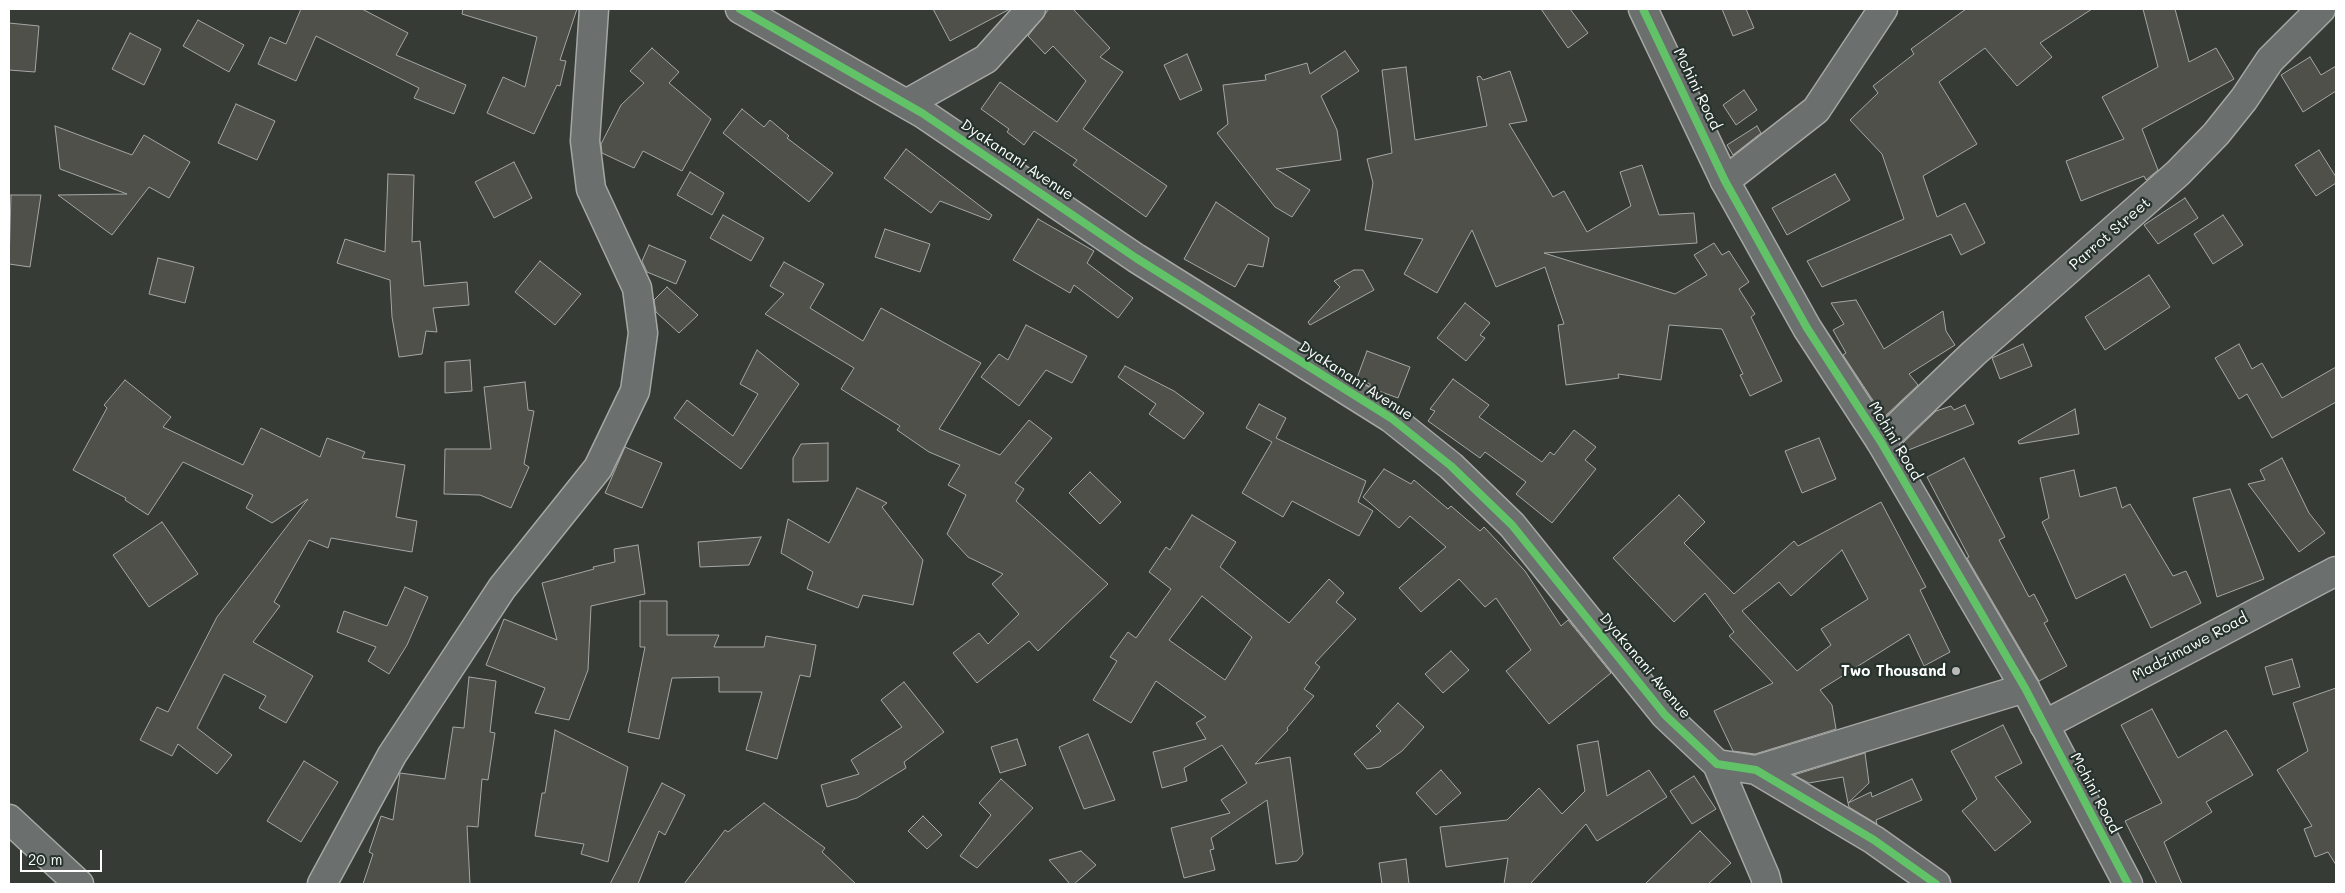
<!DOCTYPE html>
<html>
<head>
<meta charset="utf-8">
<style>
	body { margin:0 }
	#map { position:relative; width:2345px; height:893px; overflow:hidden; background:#363b36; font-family:Mali,sans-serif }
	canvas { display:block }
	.frame { position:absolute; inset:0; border:10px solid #fff; pointer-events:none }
	.scale { position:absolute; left:20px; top:850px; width:82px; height:22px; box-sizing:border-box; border:2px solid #fff; border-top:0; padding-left:6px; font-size:15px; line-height:18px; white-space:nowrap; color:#fff; -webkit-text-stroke:4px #26332d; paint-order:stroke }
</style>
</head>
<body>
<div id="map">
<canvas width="2345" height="893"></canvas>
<div class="frame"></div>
<div class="scale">20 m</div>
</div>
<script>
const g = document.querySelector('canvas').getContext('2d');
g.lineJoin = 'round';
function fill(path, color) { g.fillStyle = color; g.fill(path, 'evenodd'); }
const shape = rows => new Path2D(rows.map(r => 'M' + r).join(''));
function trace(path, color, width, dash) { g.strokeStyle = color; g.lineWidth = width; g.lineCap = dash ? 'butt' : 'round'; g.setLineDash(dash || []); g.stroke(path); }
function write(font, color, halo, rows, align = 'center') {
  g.font = font + ' Mali,sans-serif'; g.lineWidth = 4.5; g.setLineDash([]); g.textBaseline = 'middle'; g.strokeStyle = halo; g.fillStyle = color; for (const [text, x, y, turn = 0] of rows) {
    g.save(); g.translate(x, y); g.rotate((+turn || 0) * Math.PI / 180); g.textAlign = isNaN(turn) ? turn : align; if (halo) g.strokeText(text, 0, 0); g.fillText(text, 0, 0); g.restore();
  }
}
const building = shape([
	[301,9,362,9,408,33,396,55,466,85,454,114,414,98,419,88,316,36,296,81,258,64,270,37,286,44,301,9],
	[463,9,577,9,560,60,566,61,560,86,557,85,534,134,487,113,503,77,525,87,537,37,462,14,463,9],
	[933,9,1010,9,950,41,933,9],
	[1049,9,1073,9,1110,48,1100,57,1123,72,1083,129,1167,186,1146,217,1073,165,1077,160,1034,131,1024,145,1007,132,1009,129,981,109,1000,82,1057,122,1086,81,1053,46,1045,54,1028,36,1049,9],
	[1541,9,1570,9,1588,33,1568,48,1541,9],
	[1722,9,1746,9,1754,28,1733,36,1722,9],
	[1966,9,2092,9,2040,43,2052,57,2017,86,1985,48,1939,82,1977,144,1923,176,1937,217,1965,203,1985,243,1961,255,1951,234,1822,287,1807,261,1904,219,1882,154,1850,120,1878,93,1873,86,1914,54,1911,49,1966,9],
	[2143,9,2175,9,2189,62,2216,48,2234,79,2142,129,2158,170,2146,180,2144,176,2081,201,2066,161,2124,139,2102,97,2158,67,2143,9],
	[198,20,244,45,229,72,183,46,198,20],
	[9,23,39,26,35,72,9,70,9,23],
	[130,33,161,49,144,85,112,69,130,33],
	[652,48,679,72,669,83,711,119,682,171,643,151,634,168,602,153,601,144,621,105,644,83,630,71,652,48],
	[1345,51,1359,71,1321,96,1337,130,1341,160,1276,169,1310,190,1292,217,1275,207,1217,133,1228,124,1223,85,1266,80,1265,75,1307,63,1310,74,1345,51],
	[1187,54,1202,90,1180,100,1164,65,1187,54],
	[2310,57,2321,75,2336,66,2336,91,2303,112,2281,75,2310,57],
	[1406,67,1415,140,1487,126,1477,77,1480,76,1483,80,1510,71,1527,121,1509,124,1553,197,1564,191,1587,232,1631,206,1620,172,1642,165,1659,215,1694,213,1697,243,1544,253,1675,294,1707,275,1694,255,1714,243,1722,255,1729,251,1749,282,1739,289,1755,314,1751,317,1782,381,1750,396,1740,375,1743,374,1722,329,1669,325,1661,380,1618,374,1619,378,1566,385,1558,325,1564,324,1545,267,1496,287,1472,230,1437,293,1404,274,1423,239,1365,230,1373,183,1367,159,1392,153,1382,70,1406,67],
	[1744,90,1757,110,1736,125,1723,105,1744,90],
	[236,104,275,121,257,160,218,143,236,104],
	[742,109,764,127,770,120,789,136,787,138,833,173,809,202,723,133,742,109],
	[55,126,132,155,144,135,190,162,169,198,149,187,112,235,58,195,127,194,60,169,55,126],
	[1757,126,1761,133,1733,155,1727,145,1757,126],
	[906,149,992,215,989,220,940,201,931,213,884,178,906,149],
	[2319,150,2336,177,2336,183,2316,196,2295,165,2319,150],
	[514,162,532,198,494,218,475,182,514,162],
	[690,172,724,193,712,215,677,195,690,172],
	[388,174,414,175,412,242,420,241,424,286,467,282,469,305,433,308,437,332,426,331,422,354,399,357,392,317,390,280,337,263,345,239,385,252,388,174],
	[1835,174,1850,200,1787,235,1772,208,1835,174],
	[11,195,41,195,30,267,9,264,11,195],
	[2185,198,2198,218,2158,244,2144,225,2185,198],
	[1216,202,1269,238,1263,267,1248,264,1235,287,1184,259,1216,202],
	[723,215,764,238,751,261,710,238,723,215],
	[2223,215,2243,245,2213,264,2194,234,2223,215],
	[1038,219,1094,251,1087,263,1133,298,1118,318,1074,285,1070,293,1013,260,1038,219],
	[885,229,930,244,920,272,875,257,885,229],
	[649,245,686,261,676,284,647,272,642,261,649,245],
	[158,258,194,267,185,303,149,294,158,258],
	[540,261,581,294,555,325,515,292,540,261],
	[784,262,824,284,810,308,863,341,881,308,981,363,939,429,1000,455,1029,420,1052,438,1015,483,1024,489,1016,501,1108,584,1038,651,1029,641,977,683,953,653,979,633,988,644,1019,614,992,584,1003,574,968,557,947,534,966,495,948,485,960,465,929,452,897,430,900,426,841,389,854,368,765,314,784,294,770,286,784,262],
	[1354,270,1363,270,1374,290,1310,325,1308,322,1340,287,1334,281,1354,270],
	[2149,275,2170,307,2105,350,2085,317,2149,275],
	[667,287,698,315,679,333,656,312,654,300,667,287],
	[1856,300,1884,349,1943,311,1946,331,1955,345,1909,374,1918,385,1884,417,1843,355,1846,353,1833,330,1844,324,1831,303,1856,300],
	[1465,303,1490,323,1480,335,1485,338,1466,361,1437,338,1465,303],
	[1026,325,1087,356,1072,383,1046,370,1019,406,981,377,999,354,1008,360,1026,325],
	[2023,344,2032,366,2000,379,1992,358,2023,344],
	[2239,344,2252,369,2262,363,2282,398,2336,367,2336,402,2272,438,2247,394,2239,399,2215,358,2239,344],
	[757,350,799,384,741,469,674,418,687,400,733,436,758,394,740,384,757,350],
	[1367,351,1410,367,1398,398,1376,390,1370,386,1370,384,1357,378,1367,351],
	[470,360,472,391,445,393,445,362,470,360],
	[1125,366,1174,391,1204,413,1184,439,1149,414,1156,404,1118,377,1125,366],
	[1453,379,1489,405,1479,417,1542,462,1550,452,1554,455,1574,430,1596,447,1585,460,1596,469,1552,523,1516,494,1526,482,1485,452,1480,458,1428,421,1435,411,1430,409,1453,379],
	[125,380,171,417,163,427,243,465,261,428,320,457,327,438,365,452,362,458,405,465,396,517,417,521,412,552,331,538,328,548,309,540,274,602,280,606,253,642,313,676,286,723,259,708,266,696,224,674,197,728,232,755,217,774,178,744,172,756,140,740,157,707,168,712,217,617,308,499,272,523,246,508,253,495,183,462,148,515,125,500,126,498,73,470,107,408,104,405,125,380],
	[525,382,528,410,534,411,524,464,529,467,511,508,480,495,444,494,445,449,491,449,484,387,525,382],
	[1259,404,1286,418,1276,438,1366,481,1358,502,1373,511,1359,536,1292,501,1283,517,1242,493,1272,442,1246,428,1259,404],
	[1965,405,1974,424,1906,451,1903,443,1936,411,1951,406,1954,410,1965,405],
	[2075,409,2079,434,2019,444,2018,441,2075,409],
	[1819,438,1836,479,1802,493,1785,451,1819,438],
	[828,443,828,481,793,482,793,458,801,444,828,443],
	[625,447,662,463,642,508,605,493,625,447],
	[1964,458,2005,537,1999,540,2029,597,2034,594,2048,621,2044,623,2067,666,2039,681,1967,558,1969,557,1927,477,1964,458],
	[2282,458,2309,513,2325,533,2299,552,2248,484,2265,480,2260,470,2282,458],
	[1384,469,1411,484,1414,480,1448,509,1451,506,1480,531,1484,527,1525,571,1561,626,1568,620,1611,673,1549,724,1506,671,1531,650,1496,598,1485,607,1459,579,1421,612,1399,588,1446,547,1410,516,1399,528,1363,497,1384,469],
	[2074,470,2080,497,2116,487,2122,508,2130,504,2173,576,2186,571,2201,603,2151,628,2125,574,2076,599,2042,522,2049,518,2040,478,2074,470],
	[1090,472,1121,502,1100,524,1069,493,1090,472],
	[857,488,887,503,882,507,923,560,913,605,863,595,858,608,807,589,813,572,781,553,788,519,829,543,857,488],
	[2230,489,2264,579,2217,597,2193,498,2230,489],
	[1679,495,1705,522,1684,543,1734,594,1794,541,1798,546,1881,502,1926,587,1920,590,1950,652,1924,666,1909,634,1820,690,1832,705,1836,729,1755,754,1733,751,1714,711,1773,683,1729,636,1734,632,1705,593,1674,622,1613,558,1679,495],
	[1842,550,1868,599,1821,629,1831,645,1797,671,1742,611,1779,582,1791,596,1842,550],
	[1192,515,1236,542,1220,567,1289,623,1329,579,1344,593,1336,602,1356,619,1315,663,1320,667,1304,689,1314,696,1287,728,1288,730,1255,764,1290,757,1303,854,1297,861,1276,864,1267,800,1211,838,1214,849,1210,850,1215,870,1184,878,1171,828,1230,813,1221,800,1247,783,1222,745,1184,768,1187,781,1162,788,1153,752,1206,739,1196,723,1206,717,1156,681,1131,723,1093,700,1117,661,1110,657,1128,632,1136,638,1171,589,1149,572,1166,547,1170,550,1192,515],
	[1202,596,1252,637,1225,680,1169,640,1202,596],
	[162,522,198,574,149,607,113,555,162,522],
	[761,537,749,565,700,567,698,542,761,537],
	[638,545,645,594,591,606,588,670,569,720,535,713,545,688,486,665,504,619,557,640,542,583,594,569,593,567,615,562,614,549,638,545],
	[405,587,428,597,407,645,389,674,368,661,376,647,337,632,344,611,387,626,405,587],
	[640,601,667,601,667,635,719,635,714,647,764,647,766,636,816,645,810,677,800,675,777,759,746,750,762,692,719,692,719,677,672,678,659,739,628,732,645,647,640,647,640,601],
	[1451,651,1469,670,1443,693,1425,674,1451,651],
	[2292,659,2300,687,2273,695,2265,667,2292,659],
	[469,677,496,681,490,732,495,733,488,780,482,779,478,827,467,826,470,884,363,884,373,854,369,852,381,816,393,820,400,773,445,779,453,727,464,728,469,677],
	[904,682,944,732,904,762,906,768,857,798,827,807,821,785,859,774,851,760,902,727,881,700,904,682],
	[2336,688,2336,865,2328,852,2315,857,2304,829,2312,826,2277,770,2308,751,2293,703,2336,688],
	[1398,703,1424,727,1402,751,1380,767,1367,769,1354,754,1381,731,1376,726,1398,703],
	[2152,709,2178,758,2226,730,2253,775,2206,802,2212,812,2164,842,2182,884,2157,884,2125,821,2162,803,2121,725,2152,709],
	[2003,725,2022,763,1995,777,2031,822,1995,851,1962,811,1977,799,1951,751,2003,725],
	[555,730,628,767,608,862,581,854,584,844,535,836,542,793,545,793,555,730],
	[1088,734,1115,800,1084,809,1059,747,1088,734],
	[1017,739,1026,765,1000,773,991,747,1017,739],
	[1598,741,1607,796,1649,770,1667,797,1597,841,1586,824,1530,884,1504,884,1508,858,1446,867,1440,827,1507,820,1539,788,1562,814,1585,791,1577,745,1598,741],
	[1865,753,1869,783,1848,803,1843,777,1809,783,1794,775,1865,753],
	[304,761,338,782,301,842,267,821,304,761],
	[1441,770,1461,793,1436,815,1416,793,1441,770],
	[1694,776,1716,809,1692,824,1670,791,1694,776],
	[1001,779,1033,808,977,868,960,856,991,815,979,803,1001,779],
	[1912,779,1922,800,1876,820,1877,824,1849,807,1848,803,1871,792,1872,797,1912,779],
	[662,783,685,795,665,835,659,831,638,884,610,884,662,783],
	[764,803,825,848,822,852,856,884,684,884,725,830,728,832,764,803],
	[923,816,942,835,927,849,908,831,923,816],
	[1700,831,1731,863,1708,884,1645,884,1700,831],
	[1081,851,1096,865,1074,884,1070,884,1049,860,1081,851],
	[1406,859,1409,884,1382,884,1379,863,1406,859]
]);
fill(building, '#50504b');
trace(building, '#a5a7a5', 1);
const street = shape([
	[740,9,922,113,1136,258,1391,418,1451,466,1512,525,1665,715,1717,764,1756,770,1874,840,1936,884],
	[906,104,986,59,1031,9],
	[1725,181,1816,110,1883,9],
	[1881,442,1974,353,2178,173,2216,134,2244,99,2270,60,2321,9],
	[2044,725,2336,571],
	[1717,764,1765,876,1767,884],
	[1756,770,2025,688],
	[322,884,392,755,502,588,598,468,635,391,643,333,637,288,591,189,585,141,594,9]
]);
const secondary = shape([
	[1643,9,1725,181,1807,328,1881,442,2025,688,2128,884]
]);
const highway = shape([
	[9,819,79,884]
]);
trace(street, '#a5a7a5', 31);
trace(secondary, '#a5a7a5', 31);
trace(highway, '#a5a7a5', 31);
trace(street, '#6b6f6d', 28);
trace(secondary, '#6b6f6d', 28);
trace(highway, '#6b6f6d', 28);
trace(shape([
	[740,9,922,113,1136,258,1391,418,1451,466,1512,525,1665,715,1717,764,1756,770,1874,840,1936,884],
	[1643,9,1725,181,1807,328,1881,442,2025,688,2128,884]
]), '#61c268', 8);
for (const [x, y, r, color] of [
	[1956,671,5,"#b9bab9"]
]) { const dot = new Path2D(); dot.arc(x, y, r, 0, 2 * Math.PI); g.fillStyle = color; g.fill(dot); trace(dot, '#26332d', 2); }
write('15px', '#fff', '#26332d', [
	["Mchini Road",1697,89,64],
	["Dyakanani Avenue",1017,160,34],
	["Parrot Street",2110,234,-41],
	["Dyakanani Avenue",1356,381,33],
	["Mchini Road",1895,441,59],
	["Madzimawe Road",2190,647,-28],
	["Dyakanani Avenue",1645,666,50],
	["Mchini Road",2095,793,62]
]);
write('bold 15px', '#fff', '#26332d', [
	["Two Thousand",1946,671]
], 'right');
</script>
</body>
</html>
